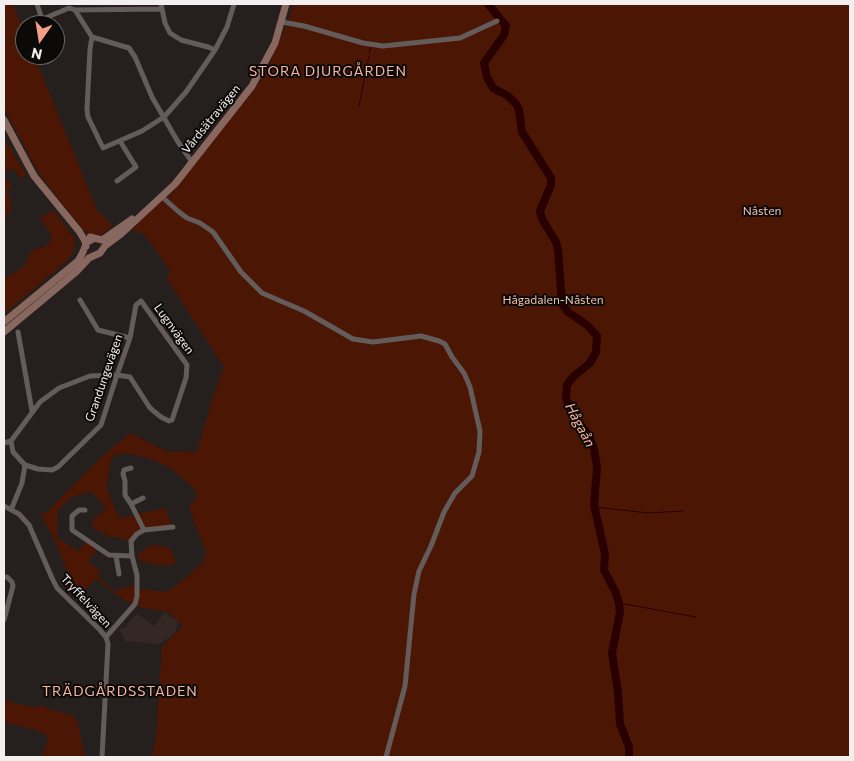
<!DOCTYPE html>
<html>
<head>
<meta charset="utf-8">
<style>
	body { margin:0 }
	#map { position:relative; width:854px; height:761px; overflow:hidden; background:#251f1e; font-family:Commissioner,sans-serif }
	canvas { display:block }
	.frame { position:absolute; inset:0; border:5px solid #f3efee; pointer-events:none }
	.north { position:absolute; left:15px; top:15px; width:50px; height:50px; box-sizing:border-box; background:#0c0a09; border:1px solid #686665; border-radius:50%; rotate:193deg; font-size:14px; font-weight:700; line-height:20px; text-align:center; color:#f3efee }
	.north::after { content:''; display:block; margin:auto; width:18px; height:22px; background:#f39f85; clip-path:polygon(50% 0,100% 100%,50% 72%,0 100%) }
</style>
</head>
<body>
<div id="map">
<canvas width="854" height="761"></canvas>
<div class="frame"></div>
<div class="north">N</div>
</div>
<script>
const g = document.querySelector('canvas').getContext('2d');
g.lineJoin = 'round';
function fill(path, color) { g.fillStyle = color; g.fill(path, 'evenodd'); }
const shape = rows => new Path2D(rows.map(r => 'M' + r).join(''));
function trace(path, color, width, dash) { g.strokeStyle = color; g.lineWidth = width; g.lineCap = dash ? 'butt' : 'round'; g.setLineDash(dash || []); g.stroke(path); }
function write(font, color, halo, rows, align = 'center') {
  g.font = font + ' Commissioner,sans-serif'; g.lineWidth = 4; g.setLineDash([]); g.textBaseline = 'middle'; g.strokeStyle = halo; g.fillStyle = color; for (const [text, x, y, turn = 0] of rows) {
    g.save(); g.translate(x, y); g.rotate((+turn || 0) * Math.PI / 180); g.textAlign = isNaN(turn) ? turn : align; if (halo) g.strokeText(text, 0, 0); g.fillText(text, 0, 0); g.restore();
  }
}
fill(shape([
	[165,612,178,622,175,633,160,644,124,641,124,636,119,631,122,627,125,628,131,619,138,614,154,626]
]), '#342825');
fill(shape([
	[4,4,13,4,25,34,25,55,34,55,97,210,113,226,100,235,91,235,83,230,40,175,4,108],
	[291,4,850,4,850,757,152,757,156,737,162,647,183,626,169,612,143,608,128,602,114,593,96,579,77,599,61,582,67,581,69,577,55,541,40,513,46,513,96,462,130,433,166,451,197,452,211,402,224,367,167,279,170,270,144,234,132,230,137,225,136,223,173,192,263,77,289,19,292,7],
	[126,453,148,458,169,467,194,488,197,496,189,508,206,552,203,562,187,577,167,592,139,589,138,584,114,591,97,576,101,571,88,561,99,548,88,540,78,551,57,538,58,510,71,497,92,492,106,508,92,521,92,527,109,537,121,538,131,541,144,530,173,527,165,508,121,518,116,512,107,488,109,470,113,455],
	[4,138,26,174,22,179,12,168,4,174],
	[4,176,11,184,7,197,11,197,11,212,7,212,6,223,4,221],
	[50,211,54,211,75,239,74,251,68,260,4,314,4,279,24,266,31,251,36,248,43,247,50,242,52,235,40,219],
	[151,545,168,547,172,551,175,559,175,565,157,565,140,561,138,554],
	[4,700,32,707,43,706,51,710,73,715,78,723,85,757,42,757,49,737,36,730,4,722]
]), '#4c1605');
trace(shape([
	[369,53,371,47],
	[359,106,369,56],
	[595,507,648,513,683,511],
	[619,603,696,617]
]), '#280000', 1);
trace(shape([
	[488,4,506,26,504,35,484,63,487,77,493,88,508,96,516,104,519,110,522,132,551,178,551,185,540,211,542,219,556,242,558,250,562,304,568,312,587,325,597,336,596,352,590,363,573,377,567,385,566,398,572,413,589,436,594,449,597,468,594,505,605,554,604,570,615,591,619,603,620,612,612,653,618,692,620,724,629,747,629,757]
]), '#280000', 8);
trace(shape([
	[37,4,42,19],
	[161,4,165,23,170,33,181,40,208,47,215,50],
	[162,9,75,10,92,37,90,49,87,109,88,117,103,148,142,131,164,117,186,92,215,50,227,27,234,4],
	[282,22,304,26,363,43,383,46,460,38,497,21],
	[31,24,69,8,75,10],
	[92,37,129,48,135,57,152,97,178,142,192,162],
	[117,181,136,167,120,141],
	[161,196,179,212,187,218,200,223,213,232,241,272,262,293,304,311,353,339,373,342,421,336,439,341,445,344,452,357,464,373,470,387,480,431,479,452,472,476,455,493,444,512,431,546,419,571,414,594,405,686,386,757],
	[80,300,98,330,130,338],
	[18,332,32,411],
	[4,443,11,441,13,452,25,465,38,469,52,470,58,467,101,425,117,375,130,338,136,305,141,301,187,365,186,378,172,420,169,421,161,417,150,408,130,377,117,375,90,376,59,388,40,402,11,441],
	[143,498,131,504,144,530],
	[131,504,125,495,125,481,123,474,124,470,131,468],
	[4,506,19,514,29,525,52,578,57,588,99,629,106,637,108,644,102,757],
	[11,510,22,483,25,465],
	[85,510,79,510,72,516,72,530,109,555,132,556],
	[116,556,119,574],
	[4,577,7,577,12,582,13,586,4,620],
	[106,637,135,604,137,596,137,575,132,556,131,541,137,534,144,530,173,527]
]), '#635c5a', 5);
trace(shape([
	[4,120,34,176,79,231,85,241,86,246],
	[90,237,102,240,132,219],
	[4,322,78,261,82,254,87,242,93,239],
	[4,332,76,272,89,258,100,253,105,246,121,234,175,184,252,86,275,43,286,4]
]), '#88685e', 7);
write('12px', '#f3efee', '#0c0a09', [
	["Vårdsätravägen",211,119,-51],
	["Lugnvägen",174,329,54],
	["Grandungevägen",104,378,-71],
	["Tryffelvägen",86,601,47]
]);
write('12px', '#f2c0b0', '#0c0a09', [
	["Nåsten",762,211],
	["Hågadalen-Nåsten",553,300]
]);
g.letterSpacing = '1px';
write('14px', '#f6b6a3', '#0c0a09', [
	["STORA DJURGÅRDEN",328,71],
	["TRÄDGÅRDSSTADEN",120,691]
]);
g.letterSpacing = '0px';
write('italic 14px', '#ffb49d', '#0c0a09', [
	["Hågaån",580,425,62]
]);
</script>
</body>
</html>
